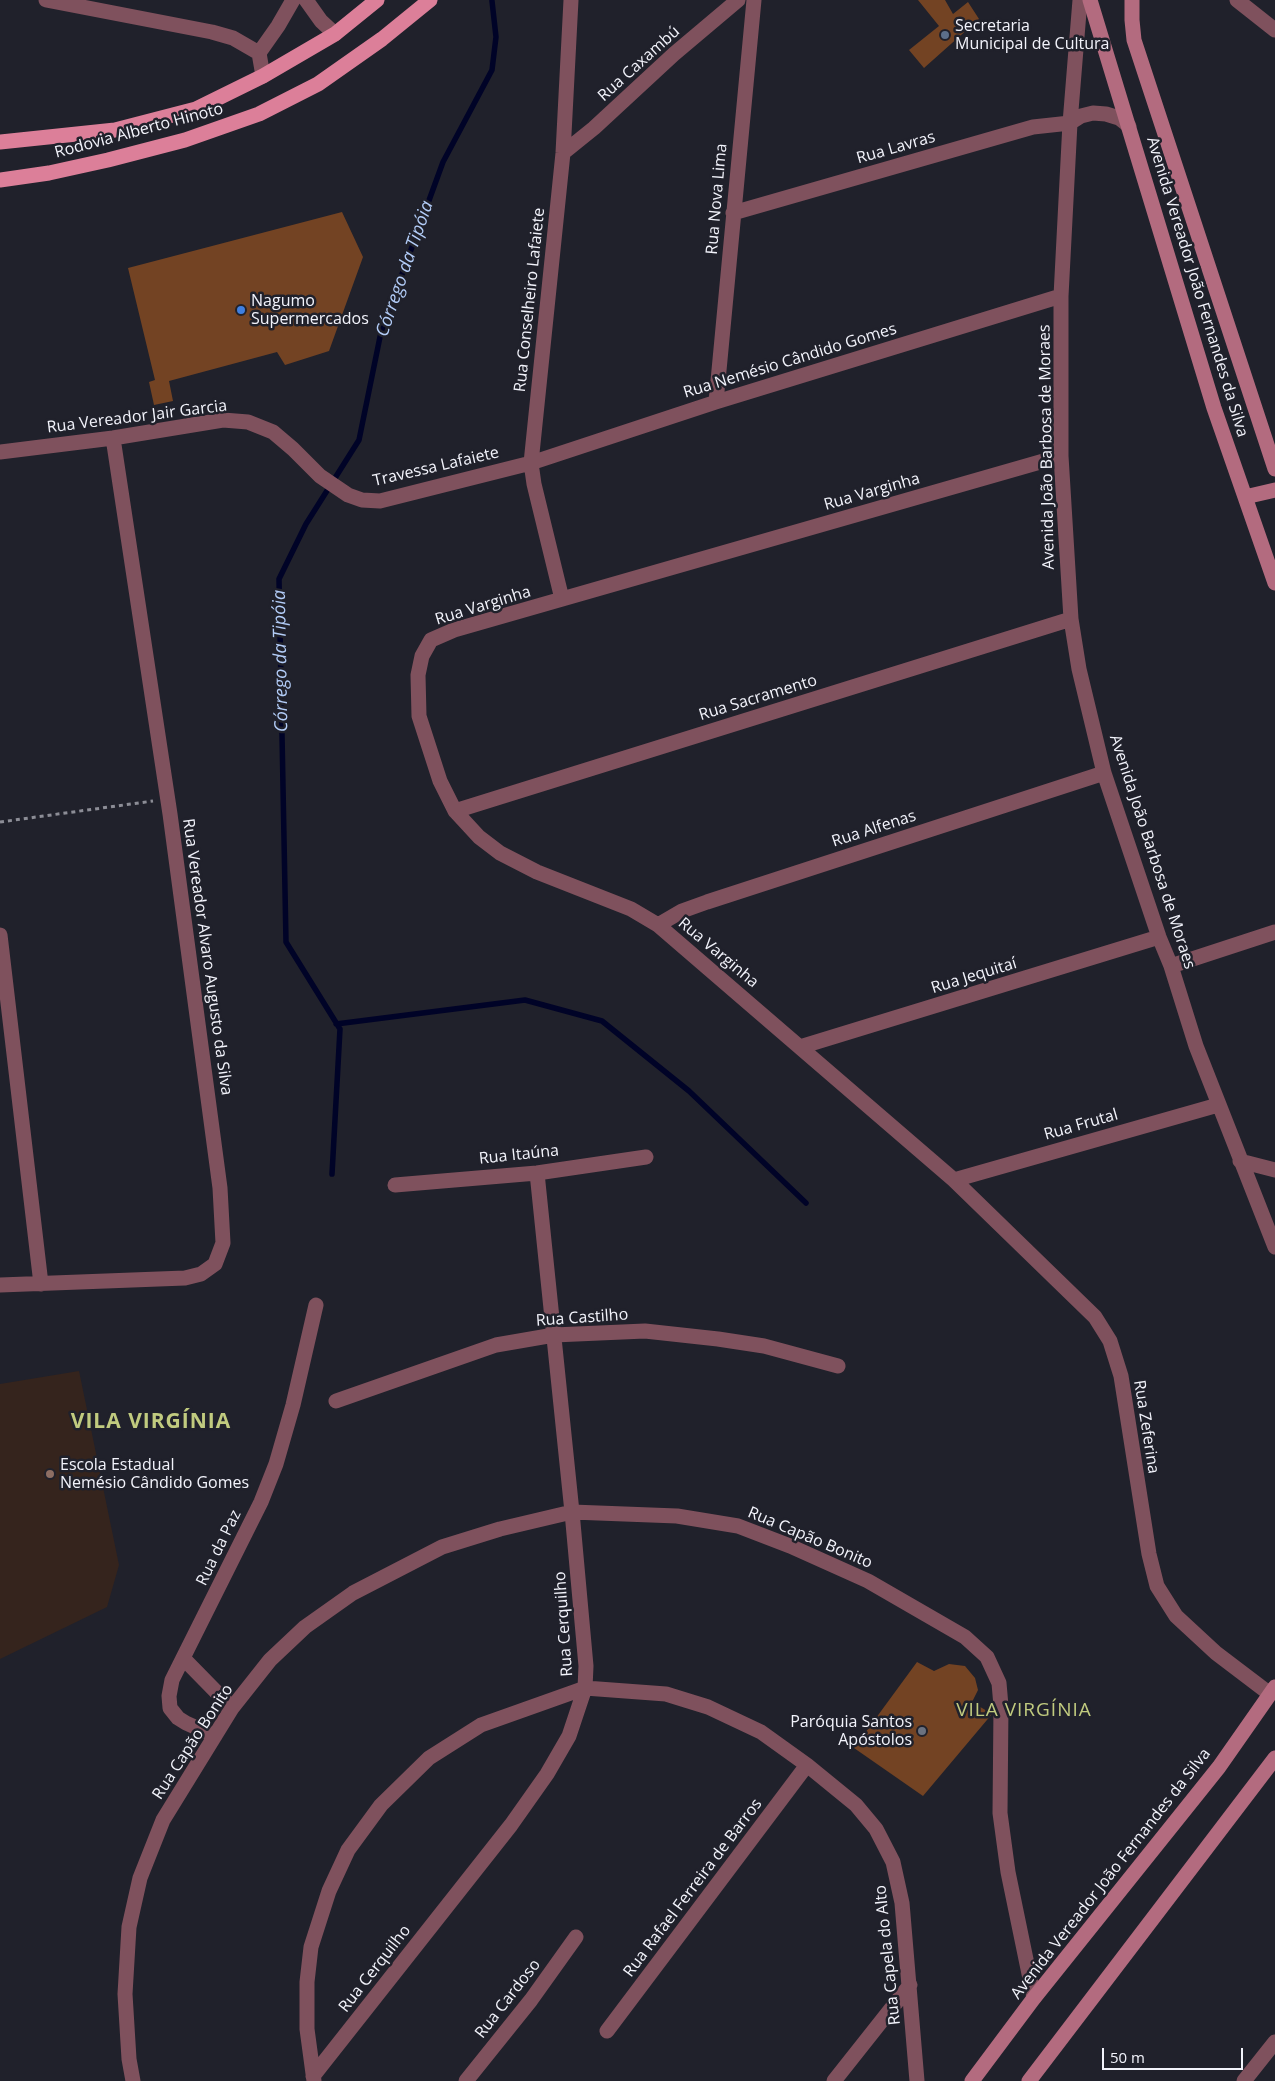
<!DOCTYPE html>
<html>
<head>
<meta charset="utf-8">
<style>
	body { margin:0 }
	#map { position:relative; width:1275px; height:2081px; overflow:hidden; background:#20212b; font-family:"Open Sans",sans-serif }
	canvas { display:block }
	.scale { position:absolute; left:1102px; top:2048px; width:141px; height:22px; box-sizing:border-box; border:2px solid #f2f3fb; border-top:0; padding-left:6px; font-size:15px; line-height:18px; white-space:nowrap; color:#f2f3fb; -webkit-text-stroke:4px #20212b; paint-order:stroke }
</style>
</head>
<body>
<div id="map">
<canvas width="1275" height="2081"></canvas>
<div class="scale">50 m</div>
</div>
<script>
const g = document.querySelector('canvas').getContext('2d');
g.lineJoin = 'round';
function fill(path, color) { g.fillStyle = color; g.fill(path, 'evenodd'); }
const shape = rows => new Path2D(rows.map(r => 'M' + r).join(''));
function trace(path, color, width, dash) { g.strokeStyle = color; g.lineWidth = width; g.lineCap = dash ? 'butt' : 'round'; g.setLineDash(dash || []); g.stroke(path); }
function write(font, color, halo, rows, align = 'center') {
  g.font = font + ' "Open Sans",sans-serif'; g.lineWidth = 5; g.setLineDash([]); g.textBaseline = 'middle'; g.strokeStyle = halo; g.fillStyle = color; for (const [text, x, y, turn = 0] of rows) {
    g.save(); g.translate(x, y); g.rotate((+turn || 0) * Math.PI / 180); g.textAlign = isNaN(turn) ? turn : align; if (halo) g.strokeText(text, 0, 0); g.fillText(text, 0, 0); g.restore();
  }
}
fill(shape([
	[79,1371,119,1565,107,1607,0,1659,0,1384]
]), '#35241d');
trace(shape([
	[336,1024,525,1000,602,1021,689,1091,806,1203],
	[332,1174,340,1029,286,942,279,579,306,524,359,440,381,332,443,162,492,70,496,37,492,1]
]), '#000327', 5.5);
fill(shape([
	[918,0,945,0,953,14,968,2,979,19,924,68,909,50,939,26],
	[342,212,363,257,329,351,285,365,277,352,169,381,173,401,154,405,149,382,155,380,128,268],
	[917,1662,934,1671,949,1664,965,1666,975,1678,978,1690,972,1702,992,1714,923,1796,854,1748]
]), '#734323');
trace(shape([
	[0,822,153,801]
]), '#8c8d96', 3, [4, 4]);
trace(shape([
	[46,0,212,32,233,38,259,53,263,76],
	[306,0,321,21,335,34],
	[1080,0,1070,123,1061,296,1061,456,1071,619,1079,669,1104,773,1159,937,1171,966,1196,1046,1275,1247],
	[1237,0,1275,30],
	[259,53,278,26,293,0],
	[563,153,594,128,674,54,738,0],
	[733,213,1033,127,1070,123,1081,116,1093,113,1106,114,1119,118,1129,126],
	[716,402,754,0],
	[0,452,113,438,223,420,248,422,273,432,293,449,320,476,348,495,362,500,380,501,531,463,716,402,1061,296],
	[1061,456,454,630,431,640,422,656,418,675,419,716,440,781,455,811,479,837,500,853,537,872,631,909,658,925,954,1180,1095,1317,1110,1341,1121,1376,1149,1554,1157,1586,1176,1616,1216,1653,1270,1694],
	[562,599,534,484,531,463,563,153,571,0],
	[455,811,1071,619],
	[658,925,682,911,707,902,1104,773],
	[0,935,41,1284],
	[1171,966,1275,932],
	[800,1047,1159,937],
	[1240,1161,1275,1170],
	[954,1180,1218,1105],
	[395,1185,537,1173,646,1157],
	[0,1285,185,1278,201,1274,215,1264,223,1243,220,1188,170,814,113,438],
	[336,1401,496,1345,554,1335,645,1331,718,1339,764,1346,838,1366],
	[184,1659,232,1708],
	[215,1736,186,1723,178,1718,170,1708,169,1696,172,1680,261,1502,276,1464,293,1405,316,1305],
	[607,2031,807,1765],
	[313,2076,511,1825,547,1774,569,1736,585,1688,586,1666,572,1512,537,1173],
	[133,2081,129,2059,125,1994,129,1927,140,1878,163,1820,232,1708,270,1660,305,1627,353,1593,442,1547,500,1529,572,1512,677,1516,738,1526,790,1546,868,1581,965,1637,987,1657,999,1683,1001,1706,1000,1813,1008,1872,1034,1998],
	[314,2081,307,2029,307,1982,311,1947,329,1891,348,1850,381,1805,429,1758,481,1725,585,1688,666,1694,708,1707,761,1732,807,1765,856,1805,876,1829,893,1862,902,1903,917,2081],
	[466,2081,531,2000,576,1937],
	[834,2081,910,1985],
	[1244,2081,1275,2042]
]), '#7f515d', 15);
trace(shape([
	[1090,0,1214,408,1275,583],
	[1132,0,1132,20,1134,40,1275,469],
	[1245,497,1275,490],
	[972,2081,1034,1998,1219,1767,1275,1687],
	[1029,2081,1275,1758]
]), '#b36b7f', 15);
trace(shape([
	[0,142,115,130,196,109,263,76,335,34,377,0],
	[0,180,49,173,108,160,185,140,259,114,318,84,382,39,430,0]
]), '#dc7f99', 15);
for (const [x, y, r, color] of [
	[945,35,5,"#5c6f8a"],
	[241,310,5,"#3f7fe0"],
	[50,1474,5,"#8d6e63"],
	[922,1731,5,"#6b7280"]
]) { const dot = new Path2D(); dot.arc(x, y, r, 0, 2 * Math.PI); g.fillStyle = color; g.fill(dot); trace(dot, '#20212b', 2); }
write('16px', '#f2f3fb', '#20212b', [
	["Secretaria",955,26],
	["Municipal de Cultura",955,44],
	["Nagumo",251,301],
	["Supermercados",251,319],
	["Escola Estadual",60,1465],
	["Nemésio Cândido Gomes",60,1483],
	["Paróquia Santos",912,1722,"right"],
	["Apóstolos",912,1740,"right"]
], 'left');
write('16px', '#f2f3fb', '#20212b', [
	["Rua Caxambú",639,64,-42],
	["Rodovia Alberto Hinoto",139,131,-15],
	["Rua Lavras",896,148,-16],
	["Rua Nova Lima",717,199,-85],
	["Avenida Vereador João Fernandes da Silva",1197,287,73],
	["Rua Conselheiro Lafaiete",530,300,-84],
	["Rua Nemésio Cândido Gomes",790,361,-17],
	["Rua Vereador Jair Garcia",137,417,-7],
	["Avenida João Barbosa de Moraes",1047,447,-91],
	["Travessa Lafaiete",436,467,-13],
	["Rua Varginha",872,492,-16],
	["Rua Varginha",483,606,-17],
	["Rua Sacramento",758,698,-17],
	["Rua Alfenas",874,829,-18],
	["Avenida João Barbosa de Moraes",1152,852,72],
	["Rua Varginha",718,953,40],
	["Rua Vereador Alvaro Augusto da Silva",207,957,82],
	["Rua Jequitaí",974,976,-17],
	["Rua Frutal",1081,1125,-16],
	["Rua Itaúna",519,1155,-6],
	["Rua Castilho",582,1318,-4],
	["Rua Zeferina",1146,1427,81],
	["Rua Capão Bonito",810,1538,23],
	["Rua da Paz",219,1548,-64],
	["Rua Cerquilho",564,1624,-94],
	["Rua Capão Bonito",193,1742,-57],
	["Avenida Vereador João Fernandes da Silva",1111,1874,-52],
	["Rua Rafael Ferreira de Barros",693,1888,-53],
	["Rua Capela do Alto",888,1955,-96],
	["Rua Cerquilho",375,1969,-52],
	["Rua Cardoso",508,1999,-52]
]);
write('italic 18px', '#b3cdf8', '#20212b', [
	["Córrego da Tipóia",405,269,-71],
	["Córrego da Tipóia",281,661,-91]
]);
g.letterSpacing = '1px';
write('19px', '#c1cb7f', '#20212b', [
	["VILA VIRGÍNIA",1024,1711]
]);
g.letterSpacing = '0px';
g.letterSpacing = '1px';
write('bold 21px', '#c1cb7f', '#20212b', [
	["VILA VIRGÍNIA",151,1422]
]);
g.letterSpacing = '0px';
</script>
</body>
</html>
